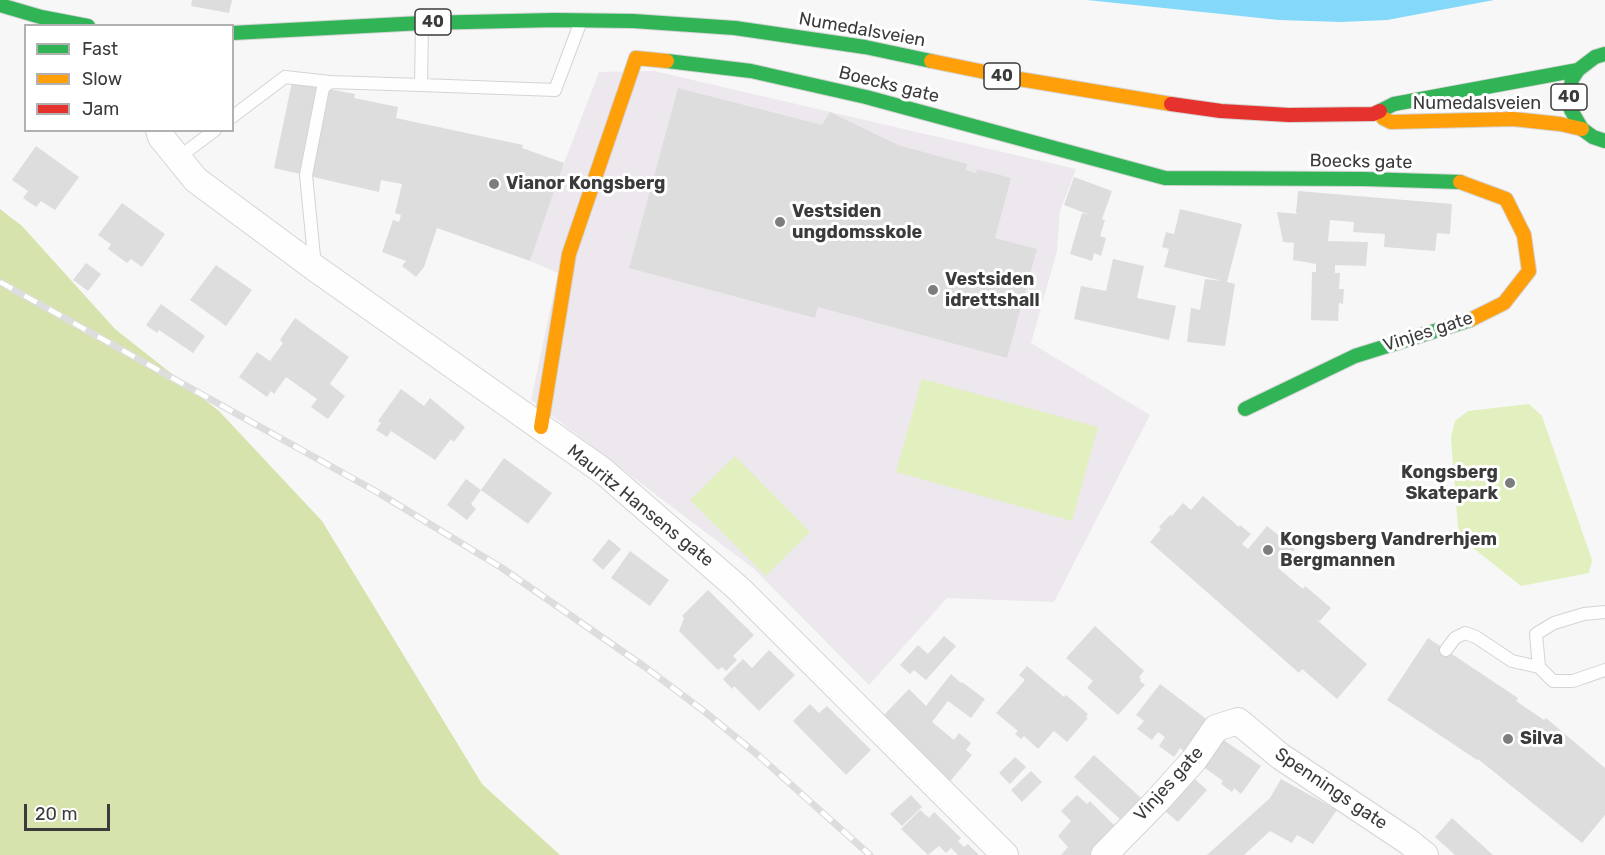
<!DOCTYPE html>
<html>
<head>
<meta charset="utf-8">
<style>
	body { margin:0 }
	#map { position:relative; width:1605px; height:855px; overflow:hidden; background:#f7f7f7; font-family:Rubik,sans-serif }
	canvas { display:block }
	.legend { position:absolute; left:24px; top:24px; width:210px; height:108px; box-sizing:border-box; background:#fff; border:2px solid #b1b1b1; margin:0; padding:8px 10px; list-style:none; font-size:18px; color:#3c3b3c }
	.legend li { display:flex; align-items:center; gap:12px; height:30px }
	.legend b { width:30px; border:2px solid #b1b1b1 }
	.scale { position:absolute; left:24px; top:804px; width:86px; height:27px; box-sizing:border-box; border:3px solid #3c3b3c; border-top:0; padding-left:8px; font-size:18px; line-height:21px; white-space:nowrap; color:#3c3b3c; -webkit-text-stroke:4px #fff; paint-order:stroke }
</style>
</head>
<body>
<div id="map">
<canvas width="1605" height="855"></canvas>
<ul class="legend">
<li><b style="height:8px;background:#30b455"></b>Fast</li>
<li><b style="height:8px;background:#ff9f0a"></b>Slow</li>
<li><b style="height:8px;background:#e5322d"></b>Jam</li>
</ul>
<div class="scale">20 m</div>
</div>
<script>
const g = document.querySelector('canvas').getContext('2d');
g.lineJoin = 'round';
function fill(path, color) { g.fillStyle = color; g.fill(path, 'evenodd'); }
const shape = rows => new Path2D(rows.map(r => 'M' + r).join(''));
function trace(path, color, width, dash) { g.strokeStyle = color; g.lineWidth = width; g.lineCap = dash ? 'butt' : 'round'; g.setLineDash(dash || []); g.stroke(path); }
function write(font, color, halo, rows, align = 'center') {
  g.font = font + ' Rubik,sans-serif'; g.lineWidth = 6; g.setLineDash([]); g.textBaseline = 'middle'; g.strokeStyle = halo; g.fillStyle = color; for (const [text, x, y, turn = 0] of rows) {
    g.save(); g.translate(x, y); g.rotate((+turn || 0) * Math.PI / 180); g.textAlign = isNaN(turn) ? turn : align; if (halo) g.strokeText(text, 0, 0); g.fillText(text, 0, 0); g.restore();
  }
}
fill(shape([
	[654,71,1076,169,1060,211,1057,251,1031,343,1150,415,1054,602,947,598,869,685,754,569,531,400,558,273,530,261,564,163,599,72]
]), '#ede8ed');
fill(shape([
	[922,379,1098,427,1072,521,896,472],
	[1529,404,1542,416,1592,560,1589,573,1521,586,1463,540,1458,528,1451,438,1455,421,1468,411],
	[735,456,810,532,766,576,690,500]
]), '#e2efbe');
fill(shape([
	[0,209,22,226,115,329,219,411,322,521,482,784,560,855,0,855]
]), '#d6e3ad');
fill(shape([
	[1087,0,1494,0,1387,20,1341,22,1279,20]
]), '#84d8fa');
fill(shape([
	[192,0,232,0,229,13,191,6],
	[292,82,355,94,354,98,398,107,396,118,523,145,522,148,564,163,530,261,437,228,424,267,416,277,402,266,406,261,382,252,393,220,399,222,401,215,395,213,402,184,381,180,379,192,274,168],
	[678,88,822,125,830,112,898,145,967,164,966,170,976,173,977,169,1011,178,995,238,1037,249,1007,358,818,307,815,318,629,268],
	[36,146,79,177,55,210,41,201,36,207,23,198,28,191,12,180],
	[1074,177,1112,191,1102,219,1105,220,1100,236,1106,238,1101,256,1094,253,1092,261,1070,254,1082,213,1090,215,1064,205],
	[1298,191,1452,204,1450,234,1437,233,1435,251,1384,247,1385,234,1353,232,1354,222,1330,220,1328,241,1368,242,1366,266,1335,265,1335,273,1340,273,1339,289,1344,289,1343,304,1339,303,1338,321,1311,320,1312,272,1316,272,1316,264,1293,260,1294,243,1283,242,1277,212,1298,214,1296,213],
	[122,203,165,234,142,267,131,259,127,263,108,249,111,244,98,235],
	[1180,209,1242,224,1227,282,1235,284,1225,346,1187,342,1191,308,1200,310,1205,279,1223,281,1164,267,1169,249,1162,247,1166,232,1174,234],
	[1113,259,1144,266,1137,298,1176,306,1169,340,1074,319,1081,286,1106,291],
	[86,263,101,274,88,291,73,280],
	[216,265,252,290,226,326,190,300],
	[161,304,205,336,193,353,159,330,157,333,146,325],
	[295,318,349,357,331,382,330,384,345,396,328,419,311,407,317,399,286,377,274,394,271,391,267,397,239,377,257,352,270,361,283,343,280,340],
	[401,389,424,406,430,398,465,427,454,442,451,439,435,460,391,431,387,437,376,430,381,423,378,421],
	[504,458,552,493,528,524,481,490],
	[466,479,481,490,471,504,476,509,467,520,447,505],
	[1203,496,1239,527,1240,525,1251,534,1242,544,1248,549,1267,526,1295,549,1278,568,1303,589,1305,586,1331,608,1320,621,1317,620,1367,664,1337,699,1302,669,1299,673,1150,542,1161,529,1159,527,1170,515,1172,516,1183,503,1191,510],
	[609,539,621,549,603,570,592,560],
	[630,551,669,580,650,606,611,578],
	[708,590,754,635,733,656,737,660,726,671,722,667,718,670,679,631,684,618,682,616],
	[1095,626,1144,671,1139,677,1141,679,1140,681,1145,685,1118,715,1087,688,1093,681,1066,658],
	[944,636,956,646,926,680,914,670,910,674,900,665,918,645,928,654],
	[1428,638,1518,698,1516,701,1544,720,1546,718,1605,768,1605,815,1582,843,1478,759,1477,760,1387,700],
	[769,650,795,675,759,711,734,686,732,689,723,679,743,659,752,668],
	[1027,666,1064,697,1066,695,1088,714,1086,717,1088,718,1067,742,1054,731,1038,749,1024,736,1021,739,1015,734,1018,731,996,713,1025,680,1019,675],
	[951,674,961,683,962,682,985,699,971,718,948,701,932,722,954,740,959,733,971,743,966,750,972,755,948,784,880,719,909,689,926,706],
	[1160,684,1209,721,1185,752,1180,748,1174,757,1159,746,1165,737,1158,732,1152,740,1137,729,1144,721,1136,715],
	[810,704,819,713,827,706,871,750,846,775,793,721],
	[1218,736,1261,766,1241,794,1234,788,1232,792,1221,784,1223,781,1198,763],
	[1094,755,1141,798,1121,820,1074,777],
	[1015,757,1026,767,1010,784,999,773],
	[1031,771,1042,782,1022,802,1011,790],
	[1188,773,1207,790,1178,822,1159,806],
	[1281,779,1337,810,1313,844,1297,835,1292,843,1270,831,1244,855,1207,855,1270,798],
	[911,795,922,807,902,826,890,814],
	[1077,795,1087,804,1090,801,1118,829,1092,855,1061,855,1068,847,1058,836,1071,821,1061,811],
	[920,810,929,818,934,812,961,838,958,841,964,847,968,844,979,855,958,855,951,848,946,853,939,846,928,855,901,829],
	[1452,818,1493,855,1455,855,1435,837]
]), '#dedddd');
const lane = shape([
	[421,85,555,90,581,21],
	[232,117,285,77,330,82,421,85,422,24],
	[178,158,215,130],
	[315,267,306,175,323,88,330,82],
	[1605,612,1584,614,1554,623,1536,634,1539,667,1553,681,1573,681,1605,670],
	[1446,650,1455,638,1465,633,1476,637,1512,661,1539,667]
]);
const street = shape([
	[159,130,161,137,196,180,315,268,603,471,739,589,1005,855],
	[1104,855,1158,800,1194,760,1216,728,1238,721,1280,756,1409,842,1425,855]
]);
const fast = shape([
	[0,5,41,17,88,26],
	[232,33,422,23,555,20,633,21,735,28,865,47,931,61],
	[1605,54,1595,57,1578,70,1572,79,1569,100,1571,110,1582,129,1593,137,1605,141],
	[667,61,751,71,866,97,1165,178,1364,179,1460,182],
	[1380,111,1394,104,1578,70],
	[1245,409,1355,356,1470,320]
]);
const slow = shape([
	[931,61,1019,79,1171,104],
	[1383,118,1391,122,1513,119,1560,124,1582,129],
	[1460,182,1506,199,1524,235,1529,271,1504,303,1470,320],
	[541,427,569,254,636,58,667,61]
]);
const jam = shape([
	[1171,104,1221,111,1289,115,1373,114,1380,111]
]);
trace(lane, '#d4d4d4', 14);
trace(street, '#d4d4d4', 28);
trace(fast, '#d4d4d4', 16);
trace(slow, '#d4d4d4', 16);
trace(jam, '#d4d4d4', 16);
trace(lane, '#fefefe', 12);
trace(street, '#fefefe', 26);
trace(fast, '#30b455', 14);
trace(slow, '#ff9f0a', 14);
trace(jam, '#e5322d', 14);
const rail = shape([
	[0,282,377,492,502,568,645,667,705,712,759,756,870,855]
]);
trace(rail, '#ddd', 7);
trace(rail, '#fff', 4.5, [14]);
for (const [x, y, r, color] of [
	[494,184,6,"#7d7d7d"],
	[780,222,6,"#7d7d7d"],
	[933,290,6,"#7d7d7d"],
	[1510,483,6,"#7d7d7d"],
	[1268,550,6,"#7d7d7d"],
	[1508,739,6,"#7d7d7d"]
]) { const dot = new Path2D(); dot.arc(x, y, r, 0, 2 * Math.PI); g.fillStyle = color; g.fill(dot); trace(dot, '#fff', 2); }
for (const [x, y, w] of [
	[433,22,36],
	[1002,76,36],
	[1569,97,36]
]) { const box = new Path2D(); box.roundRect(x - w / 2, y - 13, w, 26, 4.5); g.fillStyle = '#fff'; g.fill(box); trace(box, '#3c3b3c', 1.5); }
write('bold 16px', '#3c3b3c', null, [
	["40",433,22],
	["40",1002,76],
	["40",1569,97]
]);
write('18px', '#3c3b3c', '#fff', [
	["Numedalsveien",862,30,10],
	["Boecks gate",889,85,14],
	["Numedalsveien",1477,104],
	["Boecks gate",1361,162,1],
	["Vinjes gate",1428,332,-18],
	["Mauritz Hansens gate",640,506,39],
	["Vinjes gate",1169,784,-48],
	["Spennings gate",1331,789,34]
]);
write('bold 18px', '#3c3b3c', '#fff', [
	["Vianor Kongsberg",506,184],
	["Vestsiden",792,212],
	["ungdomsskole",792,233],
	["Vestsiden",945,280],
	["idrettshall",945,301],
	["Kongsberg",1498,473,"right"],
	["Skatepark",1498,494,"right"],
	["Kongsberg Vandrerhjem",1280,540],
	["Bergmannen",1280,561],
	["Silva",1520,739]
], 'left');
</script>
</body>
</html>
